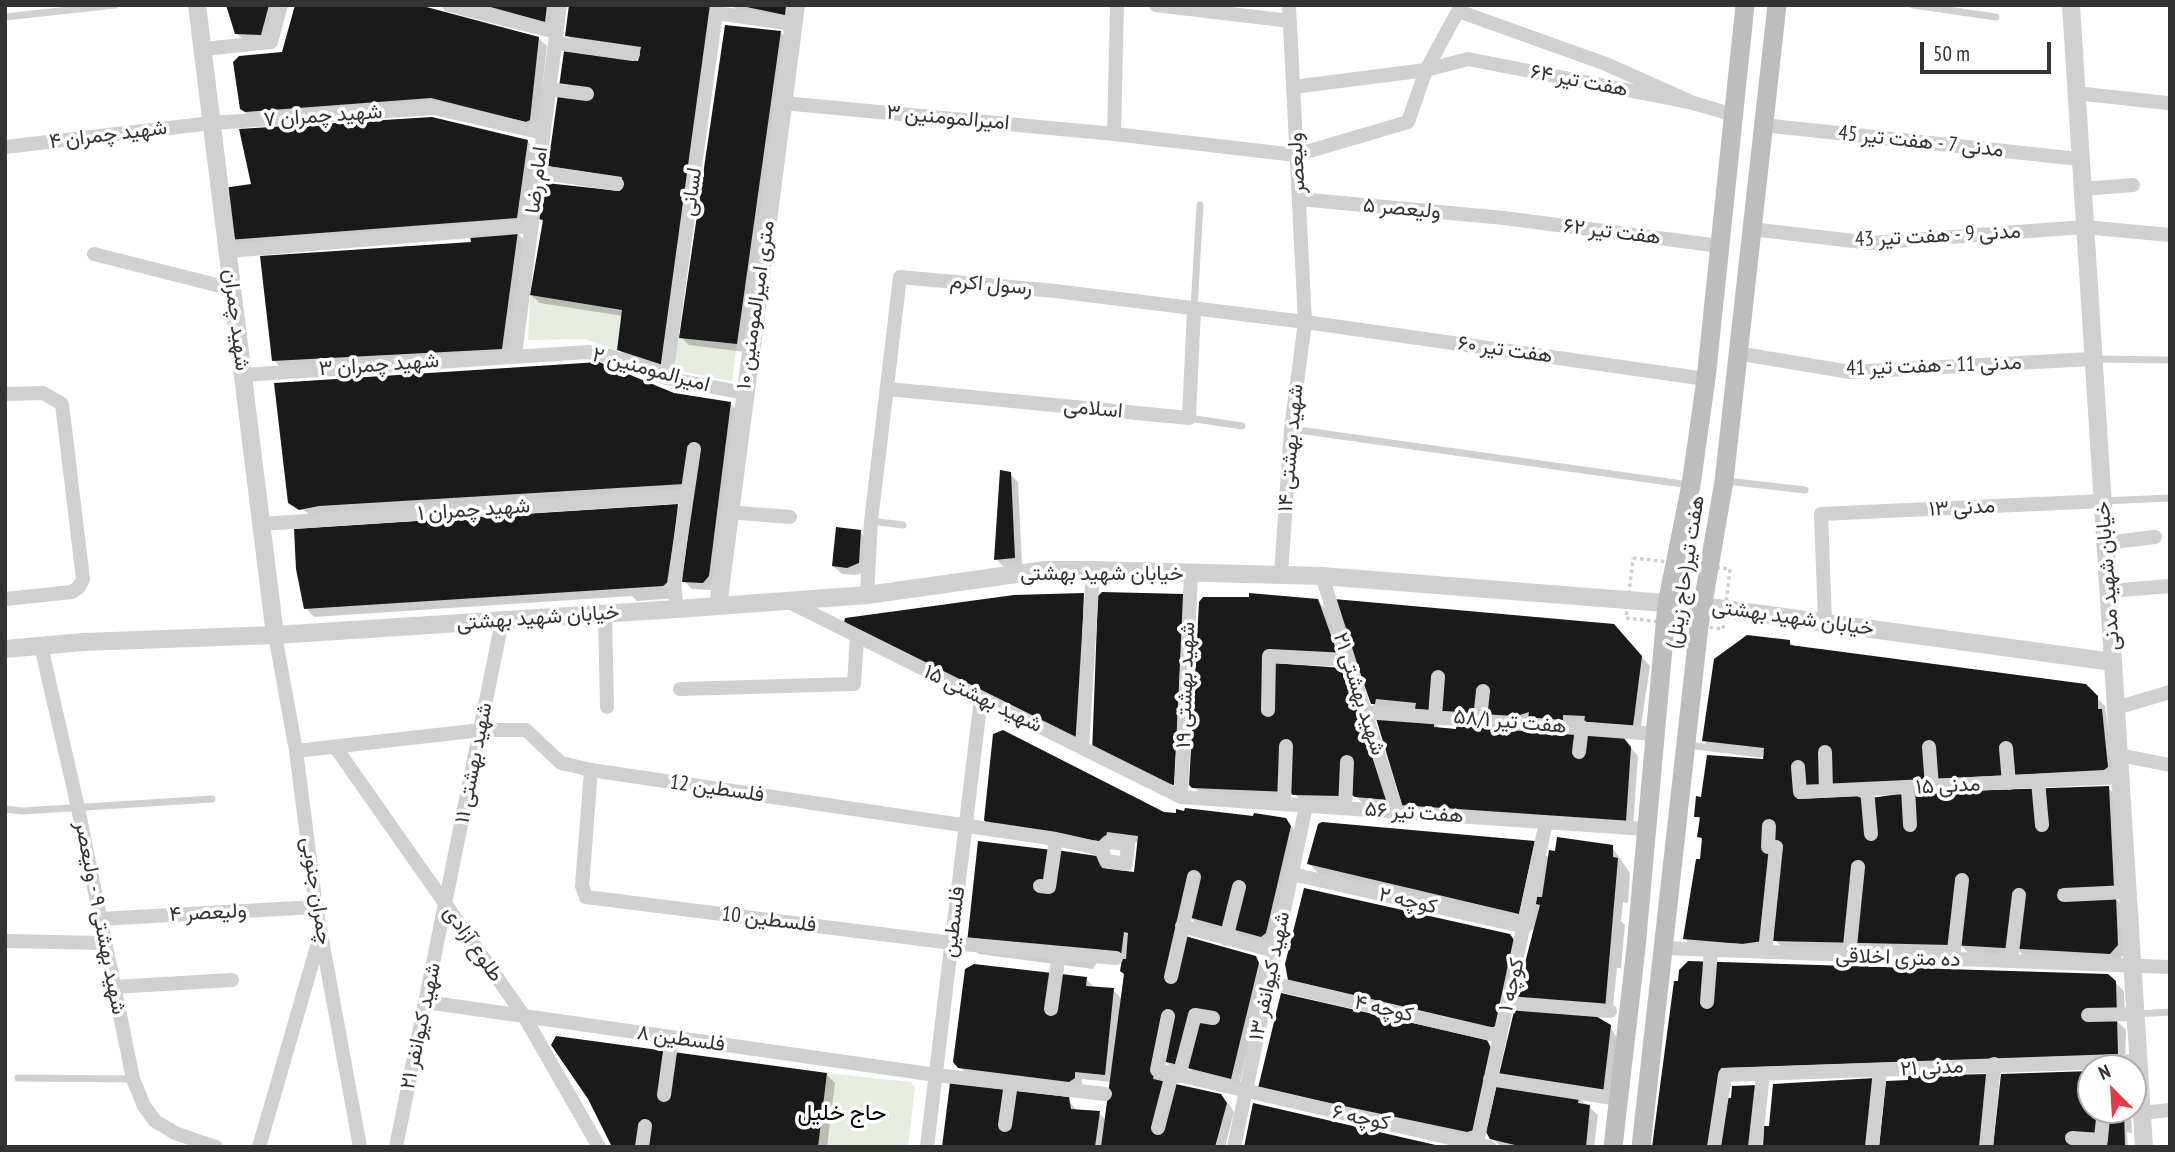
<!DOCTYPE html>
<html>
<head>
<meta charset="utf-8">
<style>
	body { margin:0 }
	#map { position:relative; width:2175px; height:1152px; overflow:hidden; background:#fff; font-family:"PT Sans Narrow",sans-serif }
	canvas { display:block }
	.frame { position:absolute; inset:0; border:7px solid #333; pointer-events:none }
	.north { position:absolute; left:2077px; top:1054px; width:70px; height:70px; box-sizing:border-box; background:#fff; border:2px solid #adadad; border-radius:50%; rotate:336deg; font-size:19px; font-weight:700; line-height:28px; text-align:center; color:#333 }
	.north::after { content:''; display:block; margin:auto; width:24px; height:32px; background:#e63946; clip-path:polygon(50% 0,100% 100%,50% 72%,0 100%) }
	.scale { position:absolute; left:1920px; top:42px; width:131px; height:32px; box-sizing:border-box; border:4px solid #333; border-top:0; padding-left:9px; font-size:21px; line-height:24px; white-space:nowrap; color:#333; -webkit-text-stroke:5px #fff; paint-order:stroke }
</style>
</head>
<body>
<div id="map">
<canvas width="2175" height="1152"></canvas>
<div class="frame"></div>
<div class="north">N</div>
<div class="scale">50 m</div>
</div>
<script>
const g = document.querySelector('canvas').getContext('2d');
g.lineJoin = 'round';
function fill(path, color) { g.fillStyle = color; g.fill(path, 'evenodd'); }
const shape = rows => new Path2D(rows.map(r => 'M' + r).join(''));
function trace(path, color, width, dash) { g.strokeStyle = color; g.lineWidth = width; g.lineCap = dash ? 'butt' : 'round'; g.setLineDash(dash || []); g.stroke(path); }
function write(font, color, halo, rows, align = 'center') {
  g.font = font + ' "PT Sans Narrow",Vazirmatn,sans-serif'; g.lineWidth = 7; g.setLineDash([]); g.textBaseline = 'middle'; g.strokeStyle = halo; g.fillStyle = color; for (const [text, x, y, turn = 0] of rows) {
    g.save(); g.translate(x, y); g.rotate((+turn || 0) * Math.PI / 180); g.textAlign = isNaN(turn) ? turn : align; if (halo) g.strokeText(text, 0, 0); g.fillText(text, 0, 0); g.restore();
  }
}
fill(shape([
	[530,295,622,310,617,350,584,339,528,340],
	[679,338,737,344,732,381,674,370],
	[827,1073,911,1082,915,1087,908,1147,818,1147]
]), '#e6ecdf');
fill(shape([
	[228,5,279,5,269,43,245,41,236,33],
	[466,5,555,5,552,29],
	[720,5,670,372,627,358,618,349,623,316,540,303,531,295,544,223,540,219,622,192,623,183,558,173,550,165,640,63,641,54,575,43,567,35],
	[732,5,795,5,792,22,740,13],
	[780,32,788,41,745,352,689,345,681,337],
	[538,38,547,46,542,90,546,95,542,133,441,105,250,117,242,109],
	[528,142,536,150,525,225,238,247,230,239],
	[517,233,525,241,509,356,282,369,274,360,473,244],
	[674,395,730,404,739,412,711,590,692,589,682,579,681,594,676,598,637,601,632,596,314,617,306,608,677,506,685,514,681,552,687,558,692,492,306,516,308,513,290,502],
	[1010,474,1018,482,1022,565,1004,567,996,559],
	[860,532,868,540,867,571,856,575,842,574,833,566],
	[1251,594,1317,600,1326,609,1344,662,1278,659,1274,665,1342,670,1351,679,1396,807,1365,805,1349,790,1348,803,1303,802,1289,789,1289,801,1202,795,1191,784,1201,602,1204,599,1251,599],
	[1336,601,1622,634,1650,666,1640,733,1380,712,1372,703],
	[1790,642,1796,648,2085,686,2105,706,2115,775,1840,792,1857,798,2108,787,2116,796,2121,895,2116,899,2124,907,2125,953,2118,961,2026,958,2018,950,2017,957,1969,954,1960,944,1959,952,1863,951,1855,942,1854,951,1783,948,1775,940,1777,916,1770,948,1693,947,1685,939,1704,862,1703,841,1699,836,1701,821,1696,816,1702,799,1708,756,1765,761,1765,755,1712,749,1704,741],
	[1434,722,1440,729,1630,747,1638,756,1633,828,1413,816],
	[1164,813,1285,819,1299,835,1270,944,1241,937,1235,932,1235,934,1198,925,1191,918,1187,939,1255,958,1266,972,1239,1086,1194,1074,1188,1068,1172,1068,1166,1062,1162,1084,1220,1096,1229,1104,1234,1112,1225,1147,945,1147,1068,1099,1077,1111,1099,1113,1107,1121,1112,1082,1082,1079,1082,1086,968,1075,955,1062,1086,979,1094,987,1113,990,1123,1000,1126,974,1123,961,1099,959,1093,969,979,954,970,945,980,843,1096,857,1109,871,1135,874,1139,843,1115,839,1114,846,999,835],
	[1534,843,1549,858,1612,847,1630,873,1628,903,1623,902,1621,921,1625,925,1621,968,1617,968,1612,1016,1590,1014,1610,1026,1618,1040,1611,1100,1576,1096,1598,1115,1594,1147,1502,1147,1491,1138,1535,930,1326,880,1309,864],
	[2107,975,2124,991,2125,1019,2115,1019,2126,1030,2125,1062,1729,1075,1717,1147,1675,983],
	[1486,1042,1495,1050,1482,1138,1268,1095],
	[827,1075,835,1083,827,1147,614,1147],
	[2112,1110,2131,1110,2132,1133,2127,1132,2128,1147,2108,1147]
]), '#0003');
fill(shape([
	[226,5,269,5,261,35,235,34],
	[295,5,419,5,539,37,530,120,526,122,431,98,245,112,240,109,233,62,239,56,282,52],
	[487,5,547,5,545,22,487,6],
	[569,5,711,5,663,365,617,350,622,310,530,295,543,220,538,219,546,183,620,191,622,177,548,166,564,51,638,61,641,47,565,36],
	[737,5,786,5,785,15],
	[725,25,781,31,737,344,679,338],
	[432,117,528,140,517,218,228,240,223,188,251,184,239,129],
	[518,231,502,349,272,361,260,256,471,242,470,235],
	[599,362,674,393,731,402,709,576,703,583,682,582,699,446,684,484,319,506,299,510,288,503,274,383],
	[1000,470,1011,472,1015,558,994,560],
	[678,504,669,581,663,586,304,609,296,569,294,529],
	[836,527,861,530,859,563,847,568,832,566],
	[1102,592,1184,594,1174,785,1158,783,1092,753,1098,596],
	[1084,593,1078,743,843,627,845,618,1014,595],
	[1249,593,1318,599,1338,655,1272,663,1343,668,1389,794,1388,800,1355,797,1349,793,1340,796,1293,795,1289,792,1192,788,1189,785,1199,602,1203,597,1249,597],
	[1334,599,1614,624,1642,656,1633,726,1584,722,1585,716,1563,715,1563,721,1528,718,1529,712,1517,716,1482,715,1415,709,1416,703,1376,699,1375,704,1371,704],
	[1747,635,1790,640,1790,645,2086,684,2098,696,2098,709,2102,709,2108,767,2104,770,1803,786,1795,765,1797,799,1857,796,1864,799,1906,793,2109,786,2114,887,2059,889,2058,898,2059,900,2116,897,2118,945,2110,954,1951,945,1773,941,1780,846,1772,850,1763,941,1742,944,1683,939,1696,859,1700,859,1702,838,1697,837,1700,817,1694,817,1696,796,1701,797,1707,755,1763,759,1764,748,1702,741,1714,659],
	[1375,715,1434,721,1434,727,1456,729,1457,722,1623,737,1631,747,1626,821,1403,808],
	[1003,730,1164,812,1176,813,1176,809,1184,811,1185,808,1253,816,1254,813,1286,818,1291,826,1266,933,1261,937,1188,917,1185,936,1256,956,1259,963,1231,1079,1184,1067,1193,1011,1179,1065,1162,1061,1166,1014,1153,1079,1221,1094,1227,1103,1215,1147,1101,1147,1124,974,1120,971,1122,959,1126,959,1128,933,1124,932,1121,955,967,943,978,841,1052,850,1048,883,1035,881,1035,888,1050,891,1056,850,1097,856,1102,861,1102,868,1134,872,1138,836,1107,832,1106,838,1099,841,989,827,984,820,993,734],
	[1322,822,1535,841,1519,914,1307,864,1318,824],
	[1557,837,1613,845,1613,857,1618,858,1605,1009,1515,1001,1540,905,1536,904,1537,897,1542,897,1549,850,1555,851],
	[1304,888,1510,934,1516,943,1498,1025,1491,1028,1288,980,1285,964],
	[1688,961,2108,974,2116,981,2118,1054,1721,1068,1708,1147,1652,1147,1674,981,1678,981,1679,970],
	[974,964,1087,977,1086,986,1114,988,1105,1075,1075,1072,1075,1078,1069,1082,958,1068,953,1062,965,969],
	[1281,993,1487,1040,1491,1048,1474,1130,1467,1132,1258,1088],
	[1515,1007,1594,1015,1611,1025,1603,1093,1498,1079],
	[556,1036,827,1073,818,1147,612,1147,588,1099,551,1045],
	[2091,1071,2091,1110,2100,1110,2096,1147,1993,1147,2001,1074],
	[1989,1074,1981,1147,1879,1147,1886,1081,1908,1080,1908,1076],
	[1875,1078,1868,1147,1763,1147,1764,1126,1769,1126,1773,1084],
	[950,1083,1069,1097,1071,1109,1100,1111,1095,1147,942,1147],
	[1497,1084,1579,1096,1578,1103,1590,1105,1586,1147,1523,1147,1490,1139,1486,1132],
	[1758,1085,1751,1147,1719,1147,1727,1098,1731,1098,1732,1086],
	[1253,1103,1440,1146,1440,1147,1244,1147],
	[2110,1110,2124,1110,2125,1147,2106,1147]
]), '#1a1a1a');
trace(shape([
	[1633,558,1730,569,1723,629,1626,618,1633,558]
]), '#cdcdcd', 3.5, [3.5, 3.5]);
trace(shape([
	[1913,5,1996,17],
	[5,17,115,5],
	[1194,309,1200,205],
	[2093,359,2170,360],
	[1189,418,1242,426],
	[1291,429,1690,485],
	[1726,481,1805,490],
	[2103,501,2170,498],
	[871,521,903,525],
	[1687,745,1760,754],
	[5,809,23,811,212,799],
	[2137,1014,2170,1012],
	[18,1078,133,1079]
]), '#d0d0d0', 7);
trace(shape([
	[449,5,556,32],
	[1156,5,1290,21],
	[716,13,794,24],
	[555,43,633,54],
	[203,49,271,42,281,5],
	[1293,87,1426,70,1468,59,1693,103,1731,114],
	[549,89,587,94],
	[2076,93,2167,103],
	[783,103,1114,134,1296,155,1408,122,1426,70,1458,11,1606,64,1693,103],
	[1763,125,2079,159],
	[1114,134,1117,5],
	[5,147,212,123,434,108,543,133],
	[538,172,617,184],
	[2083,189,2133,185],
	[1299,199,1504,218,1720,246],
	[1751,229,1871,243,2084,227,2170,235],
	[228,251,531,226],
	[94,254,232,289],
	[1736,353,1850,372,2092,359],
	[515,355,560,5],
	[243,375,588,352,610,356,666,378,744,393],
	[666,378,717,5],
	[888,389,1189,418,1194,309],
	[5,394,43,393,62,404,83,579,79,587,72,592,5,599],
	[728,512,790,517],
	[261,524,687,496],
	[2105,543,2155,537],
	[1281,574,1291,429,1305,322,1289,5],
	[1322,576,1397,812],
	[2109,591,2170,586],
	[867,595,871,521,900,277,1055,291,1305,322,1706,379],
	[785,600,1181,797,1646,829],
	[677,609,674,584,694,449],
	[605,614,607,707],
	[1825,621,1821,514,2103,501],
	[275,635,296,751,316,907,360,1147],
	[41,646,78,808,133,1079,144,1106,155,1121,175,1133,216,1147],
	[680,689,854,684,857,636],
	[2116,708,2170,692],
	[1268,710,1269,656,1347,660],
	[1365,712,1655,734],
	[1435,716,1438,677],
	[1480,719,1483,691],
	[1929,747,1932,786],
	[336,748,524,1016,599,1147],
	[1082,748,1093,570],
	[2006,748,2009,783],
	[296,751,481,730,526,730,561,763,591,770,1056,839,1101,849,1106,861,1126,864,1128,844,1108,842,1101,849],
	[1579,752,1582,727],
	[1825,752,1826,791],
	[2119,755,2170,765],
	[1798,767,1800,792,2120,777],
	[591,770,582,886,586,897,952,943,1116,958],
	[2038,781,2042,825],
	[1908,788,1910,825],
	[1867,789,1871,834],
	[1181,797,1191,573],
	[1284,804,1286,746],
	[1345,808,1347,762],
	[1292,874,1525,927],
	[1040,886,1049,887,1056,839],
	[2064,895,2128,892],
	[100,919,316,907],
	[1182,926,1275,951],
	[1226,939,1239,887],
	[5,941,105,943],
	[1665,948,2170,967],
	[1765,952,1776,847,1768,847,1769,826],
	[1849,956,1858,867],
	[1953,959,1962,880],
	[2011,961,2019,895],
	[1171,977,1194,877],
	[1268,982,1499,1036],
	[114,987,232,980],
	[426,1002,936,1075,1105,1094],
	[1707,1002,1711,950],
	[1508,1003,1610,1011],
	[1051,1009,1059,953],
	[2088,1015,2136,1014],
	[1168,1016,1157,1070,1489,1147],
	[1179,1076,1195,1015,1213,1018],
	[1490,1079,1619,1099],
	[664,1095,672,1037],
	[2142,1113,2170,1110],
	[1005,1125,1011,1083],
	[1158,1128,1172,1074],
	[2072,1138,2101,1140],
	[259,1147,320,936],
	[396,1147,502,621],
	[642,1147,645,1126],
	[927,1147,981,698],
	[1234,1147,1306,806],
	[1476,1147,1546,822],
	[1714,1147,1725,1075,2139,1061],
	[1755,1147,1763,1075],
	[1872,1147,1880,1070],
	[1986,1147,1994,1064],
	[2100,1147,2104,1110]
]), '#d0d0d0', 14);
trace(shape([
	[197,5,275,635],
	[2071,5,2144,1147],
	[718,606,796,5],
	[5,649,83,642,275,635,677,609,867,595,1045,570,1093,570,1322,576,1703,606,2113,662]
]), '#d0d0d0', 18);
trace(shape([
	[1613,1147,1636,948,1667,604,1691,485,1706,379,1745,5],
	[1641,1147,1699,626,1724,481,1777,5]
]), '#bdbdbd', 19);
write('21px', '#333', '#fff', [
	["هفت تیر ۶۴",1579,81,11],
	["شهید چمران ۷",323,116,-4],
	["امیرالمومنین ۳",948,118,5],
	["شهید چمران ۴",108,135,-7],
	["مدنی 7 - هفت تیر 45",1921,142,6],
	["ولیعصر",1297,163,-93],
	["امام رضا",537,180,-83],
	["لسانی",692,192,-82],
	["ولیعصر ۵",1402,209,5],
	["هفت تیر ۶۲",1612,232,7],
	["مدنی 9 - هفت تیر 43",1938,236,-3],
	["رسول اکرم",991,285,5],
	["۱۰ متری امیرالمومنین",756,305,-82],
	["شهید چمران",236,320,83],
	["هفت تیر ۶۰",1505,350,8],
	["شهید چمران ۳",379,365,-4],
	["مدنی 11 - هفت تیر 41",1934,366,-2],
	["امیرالمومنین ۲",651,370,15],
	["اسلامی",1093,409,5],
	["شهید بهشتی ۱۴",1291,448,-85],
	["مدنی ۱۳",1962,508,-3],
	["شهید چمران ۱",474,510,-4],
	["هفت تیر(حاج زینل)",1686,572,-81],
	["خیابان شهید بهشتی",1102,574],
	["خیابان شهید مدنی",2108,576,-94],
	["خیابان شهید بهشتی",538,618,-4],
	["خیابان شهید بهشتی",1793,618,8],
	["شهید بهشتی ۱۹",1186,685,-88],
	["شهید بهشتی ۲۱",1359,694,72],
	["شهید بهشتی ۱۵",983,699,26],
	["هفت تیر ۵۸/۱",1510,722,5],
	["شهید بهشتی ۱۱",474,763,-79],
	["مدنی ۱۵",1948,786,-3],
	["فلسطین 12",717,789,8],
	["هفت تیر ۵۶",1414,813,4],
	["چمران جنوبی",316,891,81],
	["کوچه ۲",1408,901,13],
	["ولیعصر ۴",208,913,-3],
	["شهید بهشتی ۹ - ولیعصر",100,918,79],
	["فلسطین 10",769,920,7],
	["فلسطین",954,922,-83],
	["طلوع آزادی",473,944,55],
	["ده متری اخلاقی",1898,958,2],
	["شهید کیوانفر ۱۳",1270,976,-78],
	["کوچه ۱",1512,985,-77],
	["کوچه ۴",1384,1009,13],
	["شهید کیوانفر ۲۱",421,1026,-78],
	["فلسطین ۸",681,1039,8],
	["مدنی ۲۱",1932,1068,-3],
	["کوچه ۶",1361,1118,12]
]);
write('23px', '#000', '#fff', [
	["حاج خلیل",842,1113]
]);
</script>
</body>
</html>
